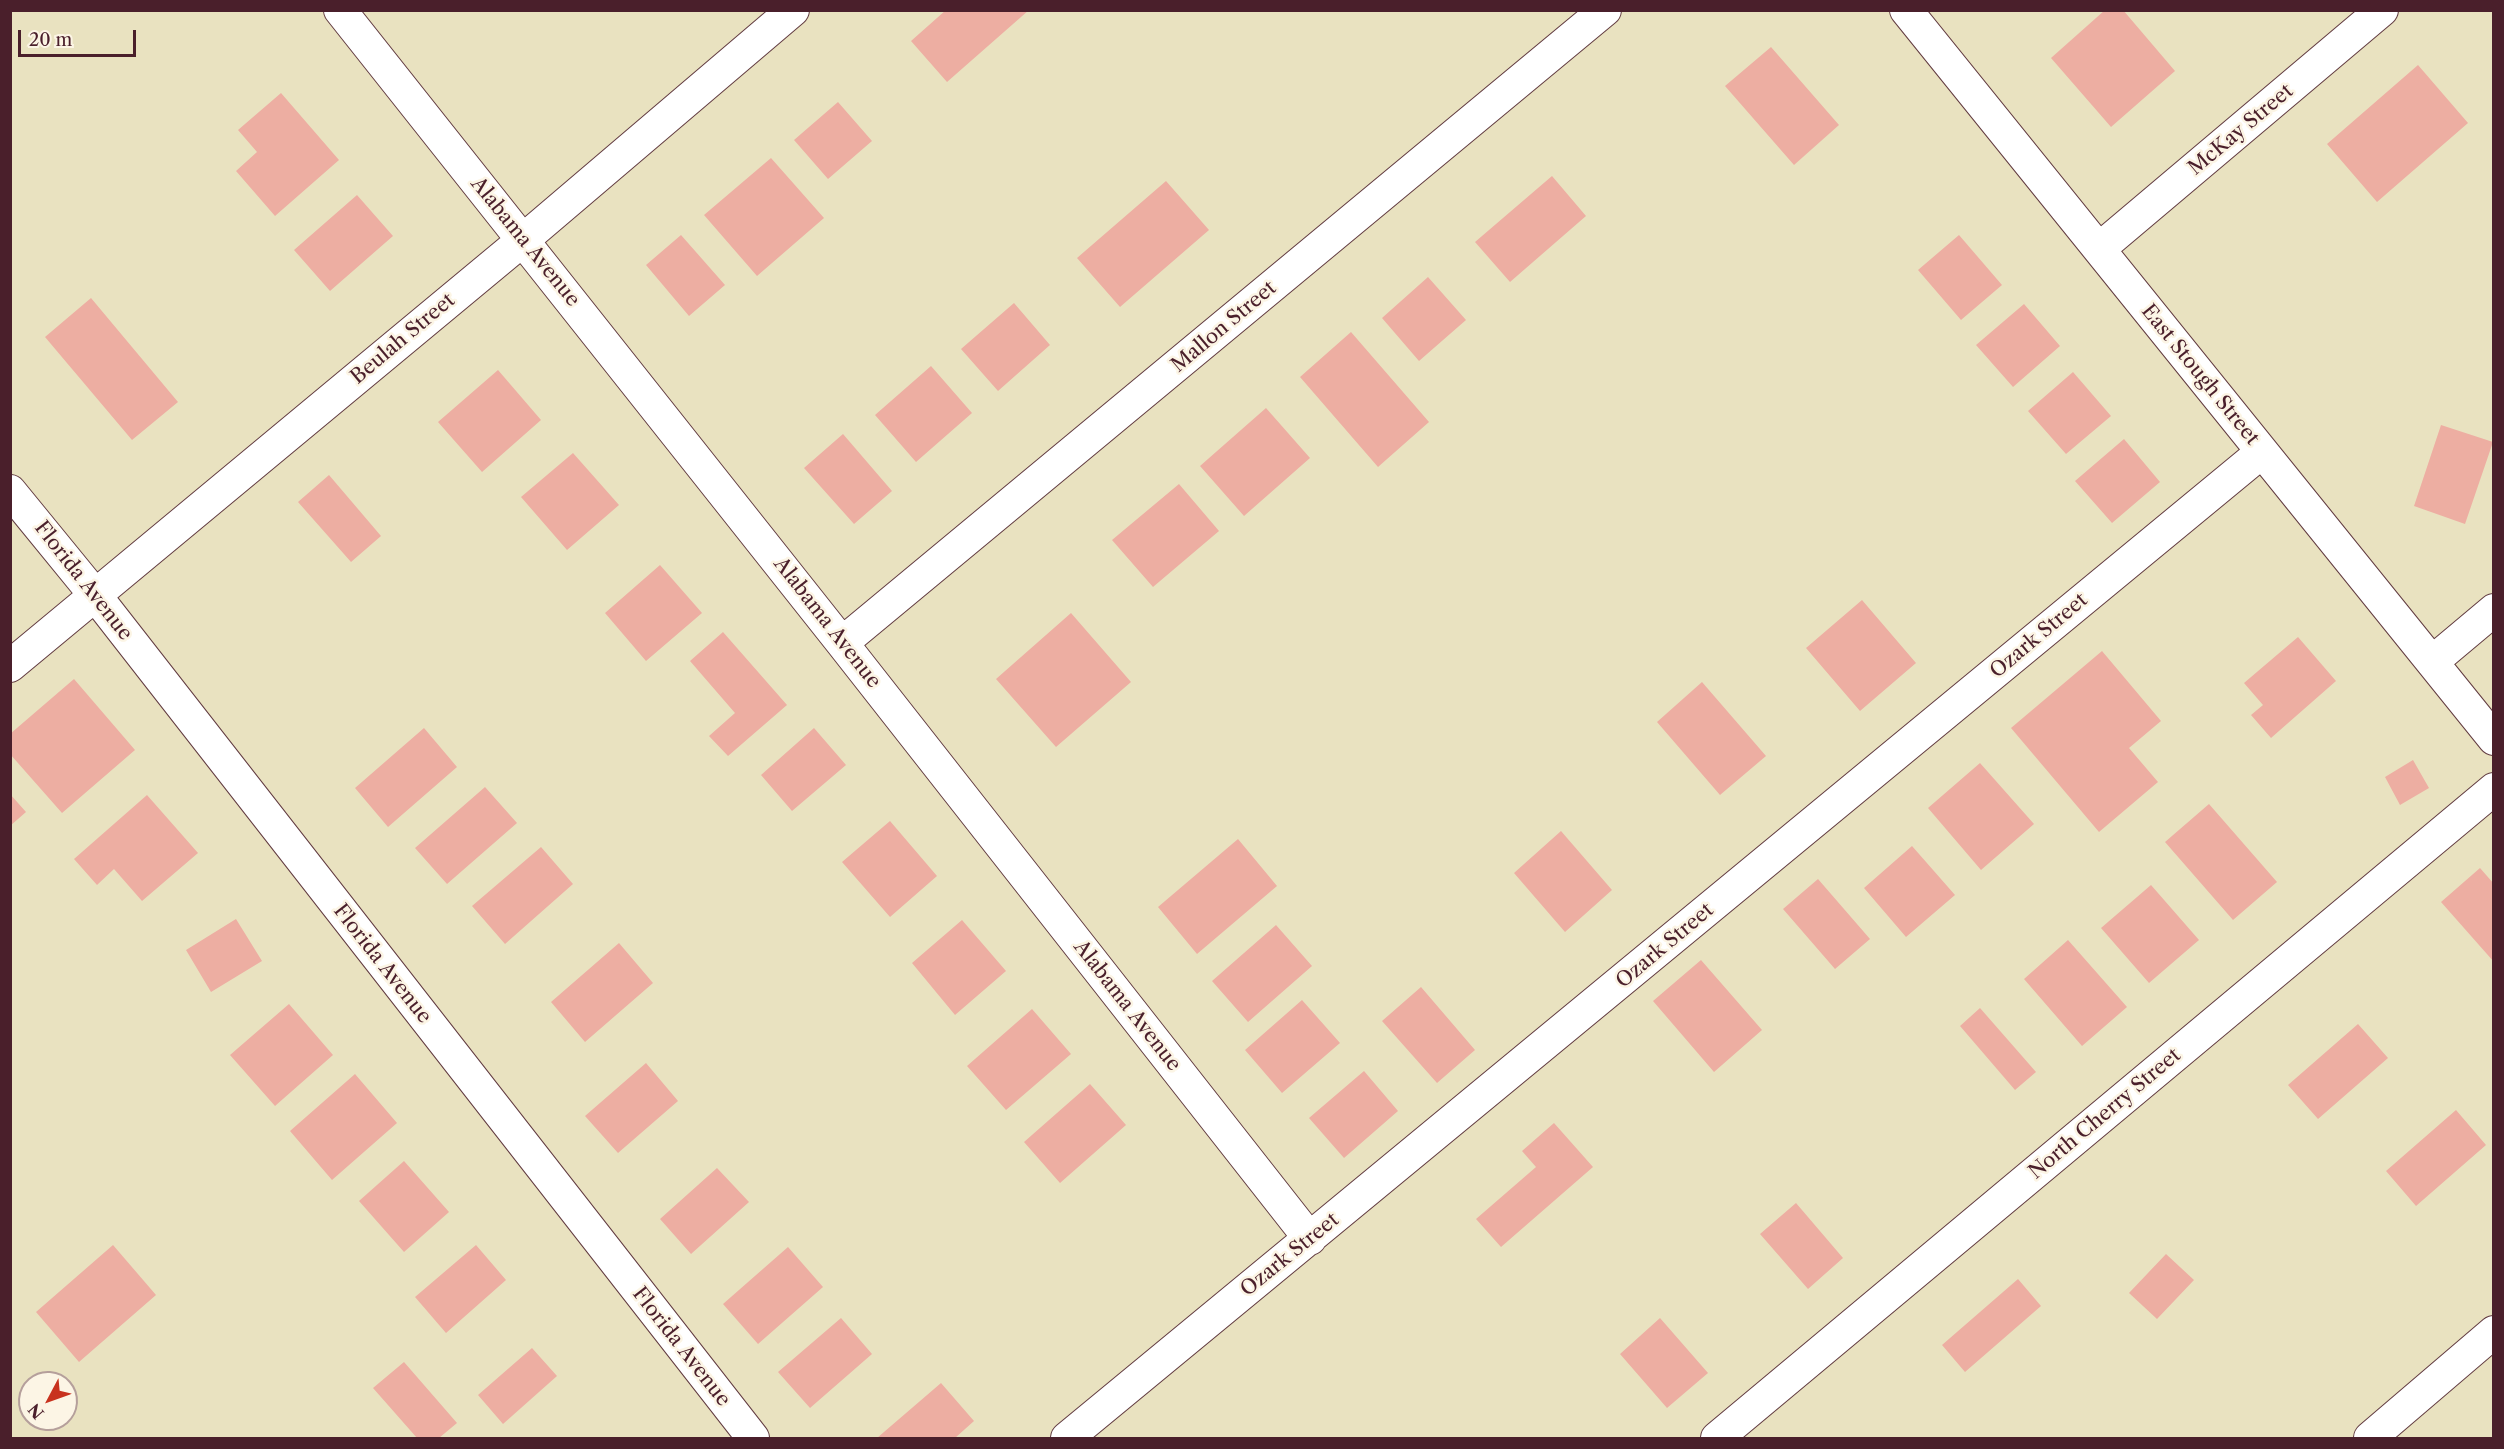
<!DOCTYPE html>
<html>
<head>
<meta charset="utf-8">
<style>
	body { margin:0 }
	#map { position:relative; width:2504px; height:1449px; overflow:hidden; background:#e9e2c0; font-family:"Libre Caslon Text",serif }
	canvas { display:block }
	.frame { position:absolute; inset:0; border:12px solid #4a1f2b; pointer-events:none }
	.north { position:absolute; left:18px; top:1371px; width:60px; height:60px; box-sizing:border-box; background:#fcf5e5; border:2px solid #b59f9b; border-radius:50%; rotate:229deg; font-size:16px; font-weight:700; line-height:24px; text-align:center; color:#4a1f2b }
	.north::after { content:''; display:block; margin:auto; width:21px; height:27px; background:#c8321e; clip-path:polygon(50% 0,100% 100%,50% 72%,0 100%) }
	.scale { position:absolute; left:18px; top:30px; width:118px; height:27px; box-sizing:border-box; border:3px solid #4a1f2b; border-top:0; padding-left:8px; font-size:18px; line-height:21px; white-space:nowrap; color:#4a1f2b; -webkit-text-stroke:4px #fcf5e5; paint-order:stroke }
</style>
</head>
<body>
<div id="map">
<canvas width="2504" height="1449"></canvas>
<div class="frame"></div>
<div class="north">N</div>
<div class="scale">20 m</div>
</div>
<script>
const g = document.querySelector('canvas').getContext('2d');
g.lineJoin = 'round';
function fill(path, color) { g.fillStyle = color; g.fill(path, 'evenodd'); }
const shape = rows => new Path2D(rows.map(r => 'M' + r).join(''));
function trace(path, color, width, dash) { g.strokeStyle = color; g.lineWidth = width; g.lineCap = dash ? 'butt' : 'round'; g.setLineDash(dash || []); g.stroke(path); }
function write(font, color, halo, rows, align = 'center') {
  g.font = font + ' "Libre Caslon Text",serif'; g.lineWidth = 5; g.setLineDash([]); g.textBaseline = 'middle'; g.strokeStyle = halo; g.fillStyle = color; for (const [text, x, y, turn = 0] of rows) {
    g.save(); g.translate(x, y); g.rotate((+turn || 0) * Math.PI / 180); g.textAlign = isNaN(turn) ? turn : align; if (halo) g.strokeText(text, 0, 0); g.fillText(text, 0, 0); g.restore();
  }
}
fill(shape([
	[946,10,1029,10,947,82,911,41],
	[2105,10,2123,10,2175,71,2111,127,2051,58],
	[1771,47,1839,125,1794,165,1725,86],
	[2418,65,2468,123,2377,202,2327,144],
	[281,93,339,160,275,216,236,171,257,152,238,130],
	[838,102,872,141,828,179,794,140],
	[771,158,824,218,757,276,704,215],
	[1552,176,1586,216,1510,282,1475,242],
	[1166,181,1209,230,1120,307,1077,258],
	[357,195,393,236,330,291,294,250],
	[681,235,725,285,689,316,646,265],
	[1959,235,2002,285,1961,320,1918,270],
	[1428,277,1466,320,1419,361,1382,318],
	[91,298,178,402,132,440,45,337],
	[1014,303,1050,345,998,391,961,349],
	[2024,304,2060,346,2013,387,1976,345],
	[1351,332,1429,422,1378,467,1300,377],
	[931,366,972,413,916,462,875,415],
	[498,370,541,420,482,472,438,422],
	[2073,372,2111,416,2066,454,2028,411],
	[1266,408,1310,458,1244,516,1200,466],
	[2441,425,2493,442,2465,524,2414,506],
	[843,434,892,491,854,524,804,468],
	[2124,439,2160,482,2112,523,2075,481],
	[573,453,619,505,567,550,521,497],
	[329,475,381,536,351,562,298,502],
	[1179,484,1219,531,1153,587,1112,540],
	[660,565,702,613,646,661,605,613],
	[1862,600,1916,663,1860,711,1806,648],
	[1071,613,1131,682,1056,747,996,679],
	[723,632,787,705,728,756,709,736,735,713,690,661],
	[2298,637,2336,681,2271,738,2251,715,2263,705,2244,683],
	[2102,651,2161,721,2129,748,2158,782,2099,832,2011,728],
	[74,679,135,750,62,813,10,754,10,734],
	[1702,682,1766,756,1720,795,1657,722],
	[424,728,457,767,388,827,355,788],
	[814,728,846,765,792,811,761,775],
	[2413,760,2429,788,2400,805,2385,777],
	[1980,763,2034,824,1981,870,1928,808],
	[485,787,517,823,447,884,415,848],
	[10,794,26,812,10,826],
	[147,795,198,853,142,901,114,869,97,885,74,859],
	[2209,804,2277,882,2233,920,2165,842],
	[890,821,937,876,890,917,842,862],
	[1561,831,1612,890,1565,932,1514,873],
	[1238,839,1277,886,1197,954,1158,907],
	[1912,846,1955,895,1906,937,1864,888],
	[541,847,573,884,505,944,472,906],
	[2480,868,2494,884,2494,962,2441,902],
	[1818,879,1870,939,1835,969,1783,909],
	[2151,885,2199,940,2149,983,2101,928],
	[236,919,262,961,211,992,186,950],
	[962,920,1006,971,955,1015,912,963],
	[1276,925,1312,966,1248,1022,1212,981],
	[2068,940,2127,1007,2082,1046,2024,979],
	[619,943,653,983,585,1042,551,1002],
	[1701,960,1762,1030,1714,1072,1653,1001],
	[1421,987,1475,1050,1437,1083,1382,1021],
	[1302,1000,1340,1043,1282,1093,1245,1050],
	[289,1004,333,1055,275,1106,230,1055],
	[1980,1008,2036,1072,2015,1090,1960,1026],
	[1032,1009,1071,1054,1006,1110,967,1066],
	[2358,1024,2388,1058,2318,1119,2288,1085],
	[646,1063,678,1101,618,1153,585,1116],
	[1364,1071,1398,1111,1344,1158,1309,1118],
	[355,1074,397,1123,332,1180,290,1131],
	[1090,1084,1126,1125,1060,1183,1024,1142],
	[2456,1110,2486,1145,2416,1206,2386,1171],
	[1554,1123,1593,1167,1501,1247,1476,1219,1536,1167,1522,1151],
	[404,1161,449,1212,404,1252,359,1201],
	[717,1168,749,1202,691,1254,660,1219],
	[1796,1203,1843,1258,1808,1289,1760,1234],
	[113,1245,156,1295,79,1362,36,1312],
	[476,1245,506,1280,446,1333,415,1297],
	[788,1247,823,1287,758,1344,723,1304],
	[2166,1254,2194,1280,2157,1319,2129,1293],
	[2018,1279,2041,1306,1965,1372,1942,1345],
	[841,1318,872,1354,810,1408,778,1372],
	[1660,1318,1708,1373,1667,1408,1620,1354],
	[532,1348,557,1376,503,1424,478,1395],
	[404,1362,457,1423,439,1438,417,1438,373,1388],
	[941,1383,974,1421,955,1438,877,1438]
]), '#edaea2');
const minor = shape([
	[340,10,842,643,1310,1239],
	[1906,10,2494,739],
	[2099,249,2382,10],
	[10,491,95,595,753,1438],
	[842,643,1605,10],
	[2432,662,2494,610],
	[10,666,523,240,793,10],
	[1067,1438,2262,452],
	[1717,1438,2494,789],
	[2370,1438,2494,1332]
]);
trace(minor, '#623c41', 34);
trace(minor, '#fff', 32);
write('20px', '#4a1f2b', '#fcf5e5', [
	["McKay Street",2241,130,-40],
	["Alabama Avenue",525,242,51],
	["Mallon Street",1224,327,-40],
	["Beulah Street",403,339,-40],
	["East Stough Street",2200,375,51],
	["Florida Avenue",83,581,52],
	["Alabama Avenue",827,623,52],
	["Ozark Street",2039,636,-40],
	["Ozark Street",1665,946,-40],
	["Florida Avenue",382,964,52],
	["Alabama Avenue",1127,1006,52],
	["North Cherry Street",2105,1114,-40],
	["Ozark Street",1290,1255,-39],
	["Florida Avenue",681,1347,52]
]);
</script>
</body>
</html>
